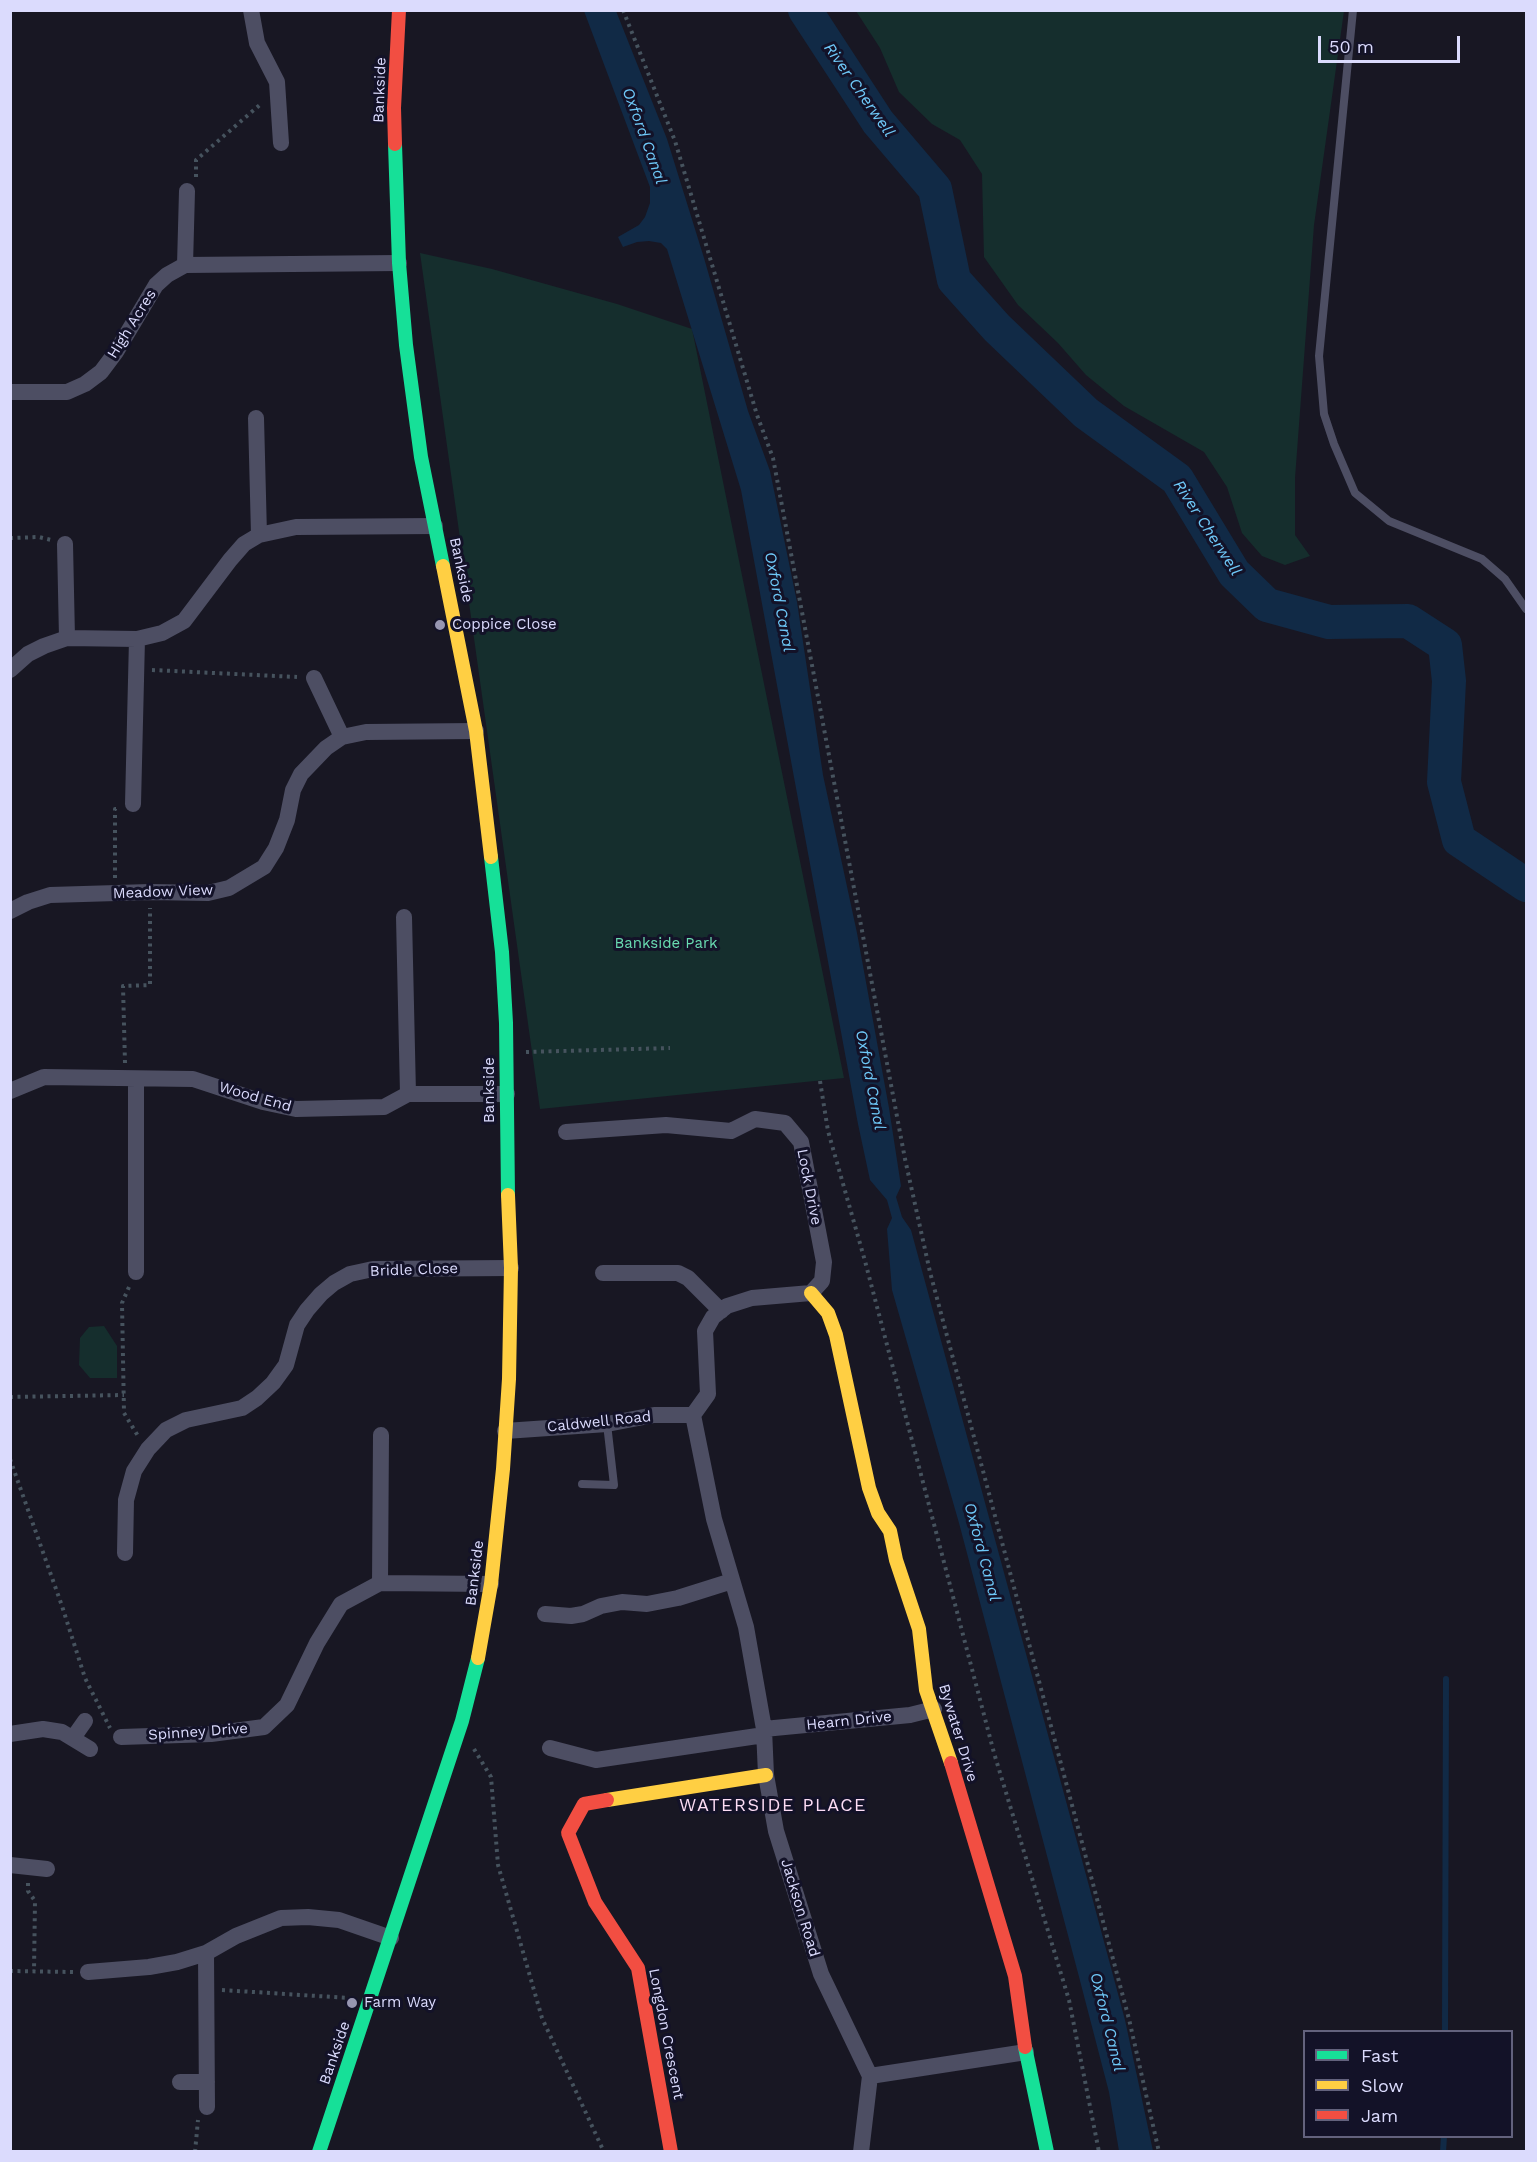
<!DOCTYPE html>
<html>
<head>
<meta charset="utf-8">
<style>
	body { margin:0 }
	#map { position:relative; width:1537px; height:2162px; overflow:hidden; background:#181723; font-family:"Work Sans",sans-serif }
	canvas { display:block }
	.frame { position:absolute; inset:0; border:12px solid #dbdbfd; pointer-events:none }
	.legend { position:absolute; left:1303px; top:2030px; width:210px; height:108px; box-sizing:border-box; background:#131228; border:2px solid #63627d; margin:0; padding:8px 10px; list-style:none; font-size:18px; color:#dbdbfd }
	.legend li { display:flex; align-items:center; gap:12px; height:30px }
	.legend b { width:30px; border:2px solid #63627d }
	.scale { position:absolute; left:1318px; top:36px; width:142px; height:27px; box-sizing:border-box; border:3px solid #dbdbfd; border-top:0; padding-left:8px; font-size:18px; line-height:21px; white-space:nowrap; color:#dbdbfd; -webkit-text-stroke:4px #131228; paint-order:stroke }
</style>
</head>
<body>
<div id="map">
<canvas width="1537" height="2162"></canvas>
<div class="frame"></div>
<ul class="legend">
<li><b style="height:8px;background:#16e098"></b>Fast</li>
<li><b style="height:8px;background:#ffcf43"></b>Slow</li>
<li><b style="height:8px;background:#f24e42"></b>Jam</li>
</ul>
<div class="scale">50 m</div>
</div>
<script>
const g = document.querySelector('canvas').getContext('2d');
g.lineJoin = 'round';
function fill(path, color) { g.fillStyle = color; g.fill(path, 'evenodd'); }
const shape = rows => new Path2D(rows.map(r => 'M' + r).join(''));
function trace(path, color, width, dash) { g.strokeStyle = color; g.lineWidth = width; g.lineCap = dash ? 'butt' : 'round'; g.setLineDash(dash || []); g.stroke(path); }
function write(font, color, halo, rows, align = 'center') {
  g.font = font + ' "Work Sans",sans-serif'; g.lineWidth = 6; g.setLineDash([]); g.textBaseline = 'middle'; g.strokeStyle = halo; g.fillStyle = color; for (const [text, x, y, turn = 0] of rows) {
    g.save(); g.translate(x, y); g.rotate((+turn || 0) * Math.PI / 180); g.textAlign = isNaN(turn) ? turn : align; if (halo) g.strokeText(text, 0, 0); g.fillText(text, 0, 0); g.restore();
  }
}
fill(shape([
	[856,11,1344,11,1314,225,1295,478,1295,535,1310,556,1285,565,1262,556,1242,533,1227,487,1204,452,1124,406,1086,375,1058,343,1018,305,984,257,982,174,960,140,932,124,899,92,880,48],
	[420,253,492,269,617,304,692,329,844,1078,540,1109],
	[104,1326,117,1346,117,1378,90,1378,79,1365,80,1338,89,1327]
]), '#152e2d');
fill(shape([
	[584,11,616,11,667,139,704,258,748,411,770,471,797,602,823,775,857,933,889,1108,901,1186,896,1197,902,1217,911,1230,1092,1897,1125,2020,1153,2151,1119,2151,1109,2092,1078,1973,959,1523,892,1290,887,1229,892,1218,887,1200,870,1180,858,1124,741,490,667,249,661,243,649,241,637,242,623,247,618,237,639,225,645,217,650,203,650,187]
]), '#112a46');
trace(shape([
	[1445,2032,1446,1679],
	[1443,2152,1444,2136]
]), '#112a46', 6);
trace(shape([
	[805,10,878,122,935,189,954,280,997,328,1086,413,1177,479,1234,573,1267,605,1329,622,1408,621,1445,645,1449,681,1444,782,1459,840,1526,885]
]), '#112a46', 34);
trace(shape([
	[623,10,675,141,757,415,773,458,905,1159,930,1272,1129,2019,1159,2152],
	[196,177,196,160,262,103],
	[10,538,39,537,51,540],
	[152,670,297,677],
	[115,878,115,809,116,809],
	[526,1052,670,1048],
	[125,1063,123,986,150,985,150,908],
	[820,1081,828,1131,865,1261,994,1753,1069,2000,1099,2152],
	[129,1287,122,1303,124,1413,138,1436],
	[10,1397,124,1395],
	[10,1459,62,1606,85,1678,110,1728],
	[474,1749,491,1777,498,1865,542,2018,604,2152],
	[28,1883,28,1891,35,1901,34,1971],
	[10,1971,73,1972],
	[222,1990,349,1998],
	[195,2152,198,2120]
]), '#46535e', 4, [3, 4.5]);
trace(shape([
	[1353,10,1319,356,1324,414,1334,444,1355,493,1389,521,1482,559,1505,579,1526,609],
	[582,1484,614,1485,607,1424]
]), '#4d4e63', 8);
trace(shape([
	[251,10,257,43,277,82,281,143],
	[185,265,187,191],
	[10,392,67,392,85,384,101,372,116,352,156,285,167,275,185,265,399,263],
	[259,535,296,527,435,526],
	[65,544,67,638],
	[10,670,28,654,44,646,67,638,137,639,162,633,184,621,230,560,244,544,259,535,256,418],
	[314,678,342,737],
	[133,804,137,639],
	[10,911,28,902,50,895,150,892,208,893,229,888,264,867,276,848,287,820,293,790,301,774,326,748,342,737,366,732,476,731],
	[404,917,408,1094],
	[10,1091,44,1077,193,1079,263,1102,296,1109,384,1107,408,1094,507,1094],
	[136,1272,136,1079],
	[603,1273,678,1273,688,1278,721,1311],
	[693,1415,714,1519,746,1627,764,1729,766,1775,776,1831,821,1974,870,2076,861,2152],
	[505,1431,607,1424,654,1415,693,1415,708,1394,705,1331,713,1317,727,1306,752,1298,811,1293,822,1281,824,1262,801,1142,785,1123,755,1119,731,1131,666,1125,566,1132],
	[125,1553,126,1500,134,1471,148,1449,166,1430,186,1420,242,1408,257,1398,273,1383,286,1365,297,1325,307,1310,321,1294,334,1283,350,1274,373,1269,511,1268],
	[380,1583,381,1435],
	[545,1614,571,1616,583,1614,601,1606,622,1602,647,1604,678,1598,732,1581],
	[764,1729,910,1715,934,1709],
	[10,1734,43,1729,62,1732,90,1749],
	[121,1737,211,1734,264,1727,287,1705,317,1643,341,1604,380,1583,491,1584],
	[73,1738,85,1721],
	[550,1748,596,1760,764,1735],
	[10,1865,47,1869],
	[206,1953,207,2107],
	[88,1972,149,1967,177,1962,206,1953,236,1936,281,1918,308,1917,339,1920,391,1938],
	[870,2076,1026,2052],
	[180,2082,207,2082]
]), '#4d4e63', 16);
trace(shape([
	[395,144,399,263,406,345,421,457,443,566],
	[491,857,502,952,506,1023,508,1195],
	[1025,2047,1047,2152],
	[319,2152,462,1721,478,1658]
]), '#16e098', 14);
trace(shape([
	[443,566,476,731,491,857],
	[811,1293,828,1313,836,1335,869,1488,878,1513,890,1531,896,1560,919,1629,926,1690,951,1763],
	[478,1658,491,1584,503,1469,509,1379,511,1268,508,1195],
	[607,1800,766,1775]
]), '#ffcf43', 14);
trace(shape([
	[395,144,394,108,399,10],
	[951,1763,1015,1976,1025,2047],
	[607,1800,584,1804,568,1833,595,1902,638,1968,671,2152]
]), '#f24e42', 14);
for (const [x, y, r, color] of [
	[440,625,6,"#9796b1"],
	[352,2003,6,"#9796b1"]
]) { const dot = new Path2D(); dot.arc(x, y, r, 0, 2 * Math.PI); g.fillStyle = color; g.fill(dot); trace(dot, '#131228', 2); }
write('15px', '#dbdbfd', '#131228', [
	["Bankside",380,90,-88],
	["High Acres",132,324,-58],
	["Bankside",461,570,78],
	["Meadow View",163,892,-2],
	["Bankside",490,1090,-90],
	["Wood End",255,1097,16],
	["Lock Drive",809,1187,79],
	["Bridle Close",414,1270,-2],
	["Caldwell Road",599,1422,-6],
	["Bankside",475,1573,-83],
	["Hearn Drive",849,1721,-6],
	["Spinney Drive",198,1732,-4],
	["Bywater Drive",958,1733,73],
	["Jackson Road",800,1908,73],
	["Longdon Crescent",666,2034,79],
	["Bankside",335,2053,-71]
]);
write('15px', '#dbdbfd', '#131228', [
	["Coppice Close",452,625],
	["Farm Way",364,2003]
], 'left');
write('15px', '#69dbb1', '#131228', [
	["Bankside Park",666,944]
]);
write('italic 16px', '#6ec8f8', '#131228', [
	["River Cherwell",859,90,55],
	["Oxford Canal",644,136,70],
	["River Cherwell",1207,528,57],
	["Oxford Canal",779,602,79],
	["Oxford Canal",870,1080,79],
	["Oxford Canal",982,1552,75],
	["Oxford Canal",1107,2022,76]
]);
g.letterSpacing = '1.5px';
write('18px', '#fdddf5', '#131228', [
	["WATERSIDE PLACE",773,1806]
]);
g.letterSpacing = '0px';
</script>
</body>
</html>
